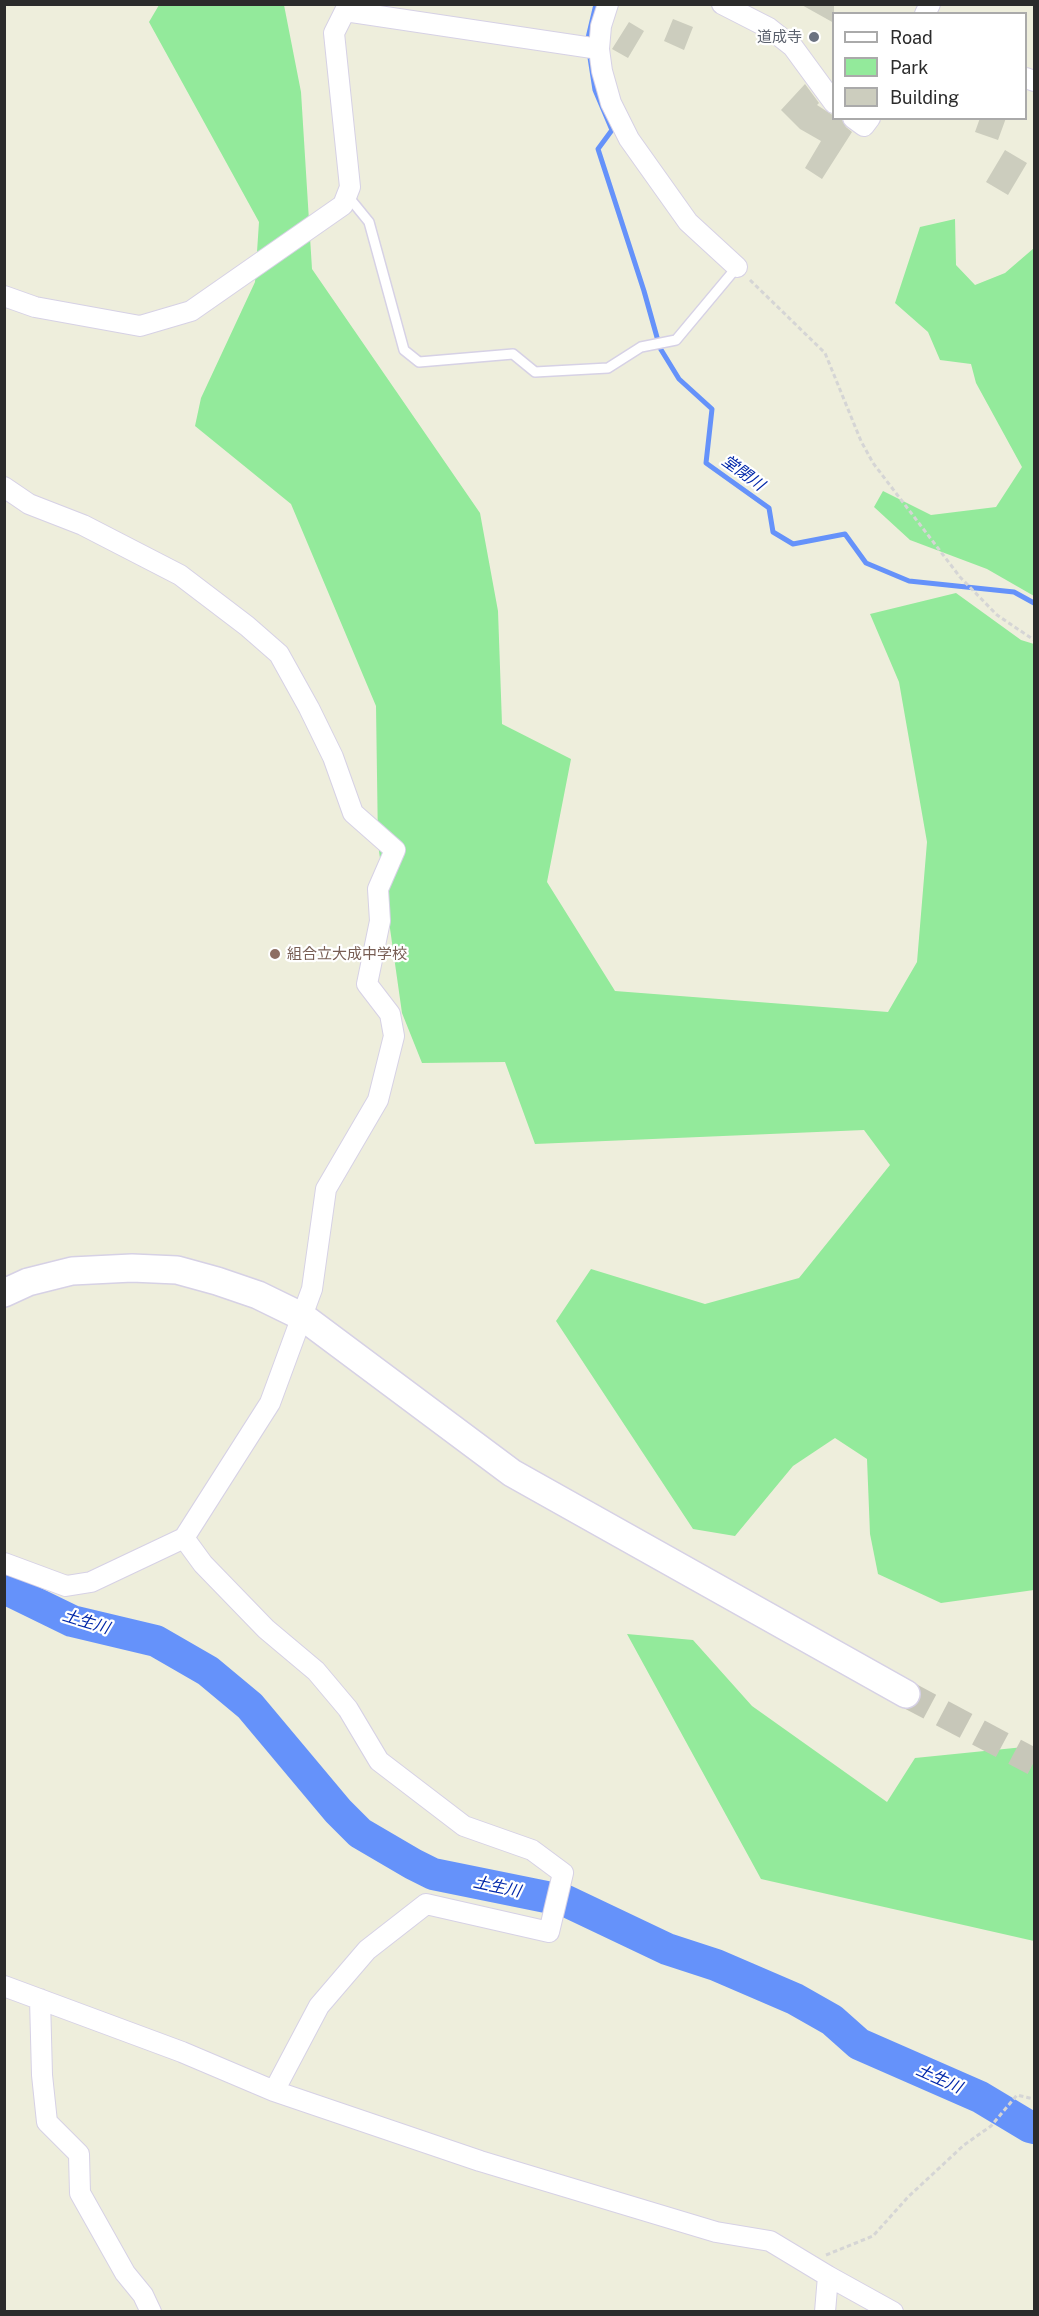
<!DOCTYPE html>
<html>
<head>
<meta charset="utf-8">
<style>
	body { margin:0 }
	#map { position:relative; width:1039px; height:2316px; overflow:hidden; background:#eeeedc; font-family:"Public Sans",sans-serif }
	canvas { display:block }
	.frame { position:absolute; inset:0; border:6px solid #2b2b2b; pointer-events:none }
	.legend { position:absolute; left:832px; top:12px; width:195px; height:108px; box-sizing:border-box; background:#fff; border:2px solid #aaa; margin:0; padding:8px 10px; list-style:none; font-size:18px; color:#2b2b2b }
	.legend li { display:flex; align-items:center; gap:12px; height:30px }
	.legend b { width:30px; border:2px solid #aaa }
</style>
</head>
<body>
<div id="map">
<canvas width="1039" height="2316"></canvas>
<div class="frame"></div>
<ul class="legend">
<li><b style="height:8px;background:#fff"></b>Road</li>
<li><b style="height:16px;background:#93ea9b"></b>Park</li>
<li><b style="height:16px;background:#cccdbe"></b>Building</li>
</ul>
</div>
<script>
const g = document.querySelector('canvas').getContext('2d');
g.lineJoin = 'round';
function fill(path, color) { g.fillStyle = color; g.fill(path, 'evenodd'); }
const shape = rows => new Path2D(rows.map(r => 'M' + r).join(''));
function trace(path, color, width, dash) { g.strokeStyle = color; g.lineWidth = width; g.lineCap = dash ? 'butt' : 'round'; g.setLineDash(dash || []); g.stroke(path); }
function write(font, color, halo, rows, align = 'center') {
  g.font = font + ' "Public Sans","Noto Sans JP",sans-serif'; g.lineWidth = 4.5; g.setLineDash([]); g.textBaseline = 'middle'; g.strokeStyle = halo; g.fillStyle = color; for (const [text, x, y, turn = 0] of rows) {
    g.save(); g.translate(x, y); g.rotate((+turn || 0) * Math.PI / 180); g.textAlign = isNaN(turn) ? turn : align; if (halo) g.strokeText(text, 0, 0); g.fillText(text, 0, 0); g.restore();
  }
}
fill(shape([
	[159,5,284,5,301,92,312,269,480,513,498,611,502,724,571,759,547,882,615,991,888,1012,917,962,927,842,899,682,870,614,956,593,1021,640,1034,644,1034,1590,941,1603,878,1574,870,1534,867,1459,835,1438,793,1466,735,1536,693,1529,556,1321,591,1269,705,1304,799,1278,890,1165,864,1130,535,1144,505,1062,422,1063,402,1013,378,844,376,706,291,504,195,426,201,398,255,282,259,222,149,22],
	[955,219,956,265,975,285,1005,273,1034,248,1034,596,987,569,910,540,874,507,883,491,931,515,996,507,1022,467,976,383,971,364,940,360,928,332,895,303,920,227],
	[627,1634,693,1640,752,1706,887,1802,915,1758,1034,1746,1034,1941,761,1879]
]), '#93ea9b');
trace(shape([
	[587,42,596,4],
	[589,51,595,90,612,130,598,149,644,291,660,348,679,379,712,409,706,463,769,508,773,532,793,544,845,534,866,563,909,581,1014,592,1034,603]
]), '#6592fa', 5);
trace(shape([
	[4,1588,72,1621,156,1641,208,1671,250,1706,338,1811,360,1833,413,1864,433,1874,566,1901,667,1949,716,1965,795,1999,832,2020,859,2044,980,2097,1030,2127,1034,2128]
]), '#6592fa', 32);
fill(shape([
	[800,4,834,4,834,23],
	[673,19,693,27,684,50,664,41],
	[629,22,644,31,628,58,612,49],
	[805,84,819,103,817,105,834,116,834,118,842,120,846,127,852,132,822,179,805,168,821,141,800,129,781,110],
	[980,118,1006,118,998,140,975,132],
	[1005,150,1027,163,1008,195,986,182]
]), '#cccdbe');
trace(shape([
	[906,1694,1034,1762]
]), '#c7c7b9', 27, [27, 14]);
const lane = shape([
	[347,195,369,222,404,350,419,362,513,354,535,372,608,368,641,347,676,340,737,267]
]);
const street = shape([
	[608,4,601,26,599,49,602,71,611,103,629,139,688,222,737,267],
	[722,4,769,28,793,47,834,103],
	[925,14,930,4],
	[1026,78,1034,81],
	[853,118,864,126,870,118],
	[4,296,35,307,140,326,191,311,343,205,350,187,334,33,345,11,599,49],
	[4,487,29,504,83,525,180,575,247,626,279,654,309,708,333,757,353,813,395,850,378,889,380,921,367,984,390,1014,394,1036,378,1100,326,1189,312,1289,270,1403,184,1538,91,1582,66,1586,4,1563],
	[184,1538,203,1564,266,1629,316,1671,348,1709,379,1761,464,1826,532,1850,563,1873,549,1932,426,1904,367,1950,319,2006,274,2091],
	[4,1986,182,2052,274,2091,480,2161,716,2232,770,2241,828,2276,893,2312],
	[40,1999,42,2075,47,2122,79,2154,80,2193,125,2273,143,2295,151,2312],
	[825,2312,828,2276]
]);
const secondary = shape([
	[4,1293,28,1282,72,1271,132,1268,177,1270,217,1281,258,1295,303,1317,512,1473,906,1694]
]);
trace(lane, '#d6d1e5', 12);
trace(street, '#d6d1e5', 22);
trace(secondary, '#d6d1e5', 30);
trace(shape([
	[750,280,825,353,861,441,873,463,960,577,997,615,1034,640],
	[826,2255,873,2236,908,2197,964,2145,991,2126,1017,2095,1034,2099]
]), '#d5d5d5', 3, [4.5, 3]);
trace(lane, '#fff', 9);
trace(street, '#fff', 20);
trace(secondary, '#fff', 27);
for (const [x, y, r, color] of [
	[814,37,6,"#6b7280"],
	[275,954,6,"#8d6e63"]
]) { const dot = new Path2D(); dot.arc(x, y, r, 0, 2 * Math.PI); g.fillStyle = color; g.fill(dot); trace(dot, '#fff', 2); }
write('15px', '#5b616d', '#fff', [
	["道成寺",802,37]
], 'right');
write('15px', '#785e54', '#fff', [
	["組合立大成中学校",287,954]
], 'left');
write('italic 16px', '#0127a9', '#fff', [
	["堂閉川",743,473,36],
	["土生川",86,1622,17],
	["土生川",497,1887,12],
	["土生川",939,2079,24]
]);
</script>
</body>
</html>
